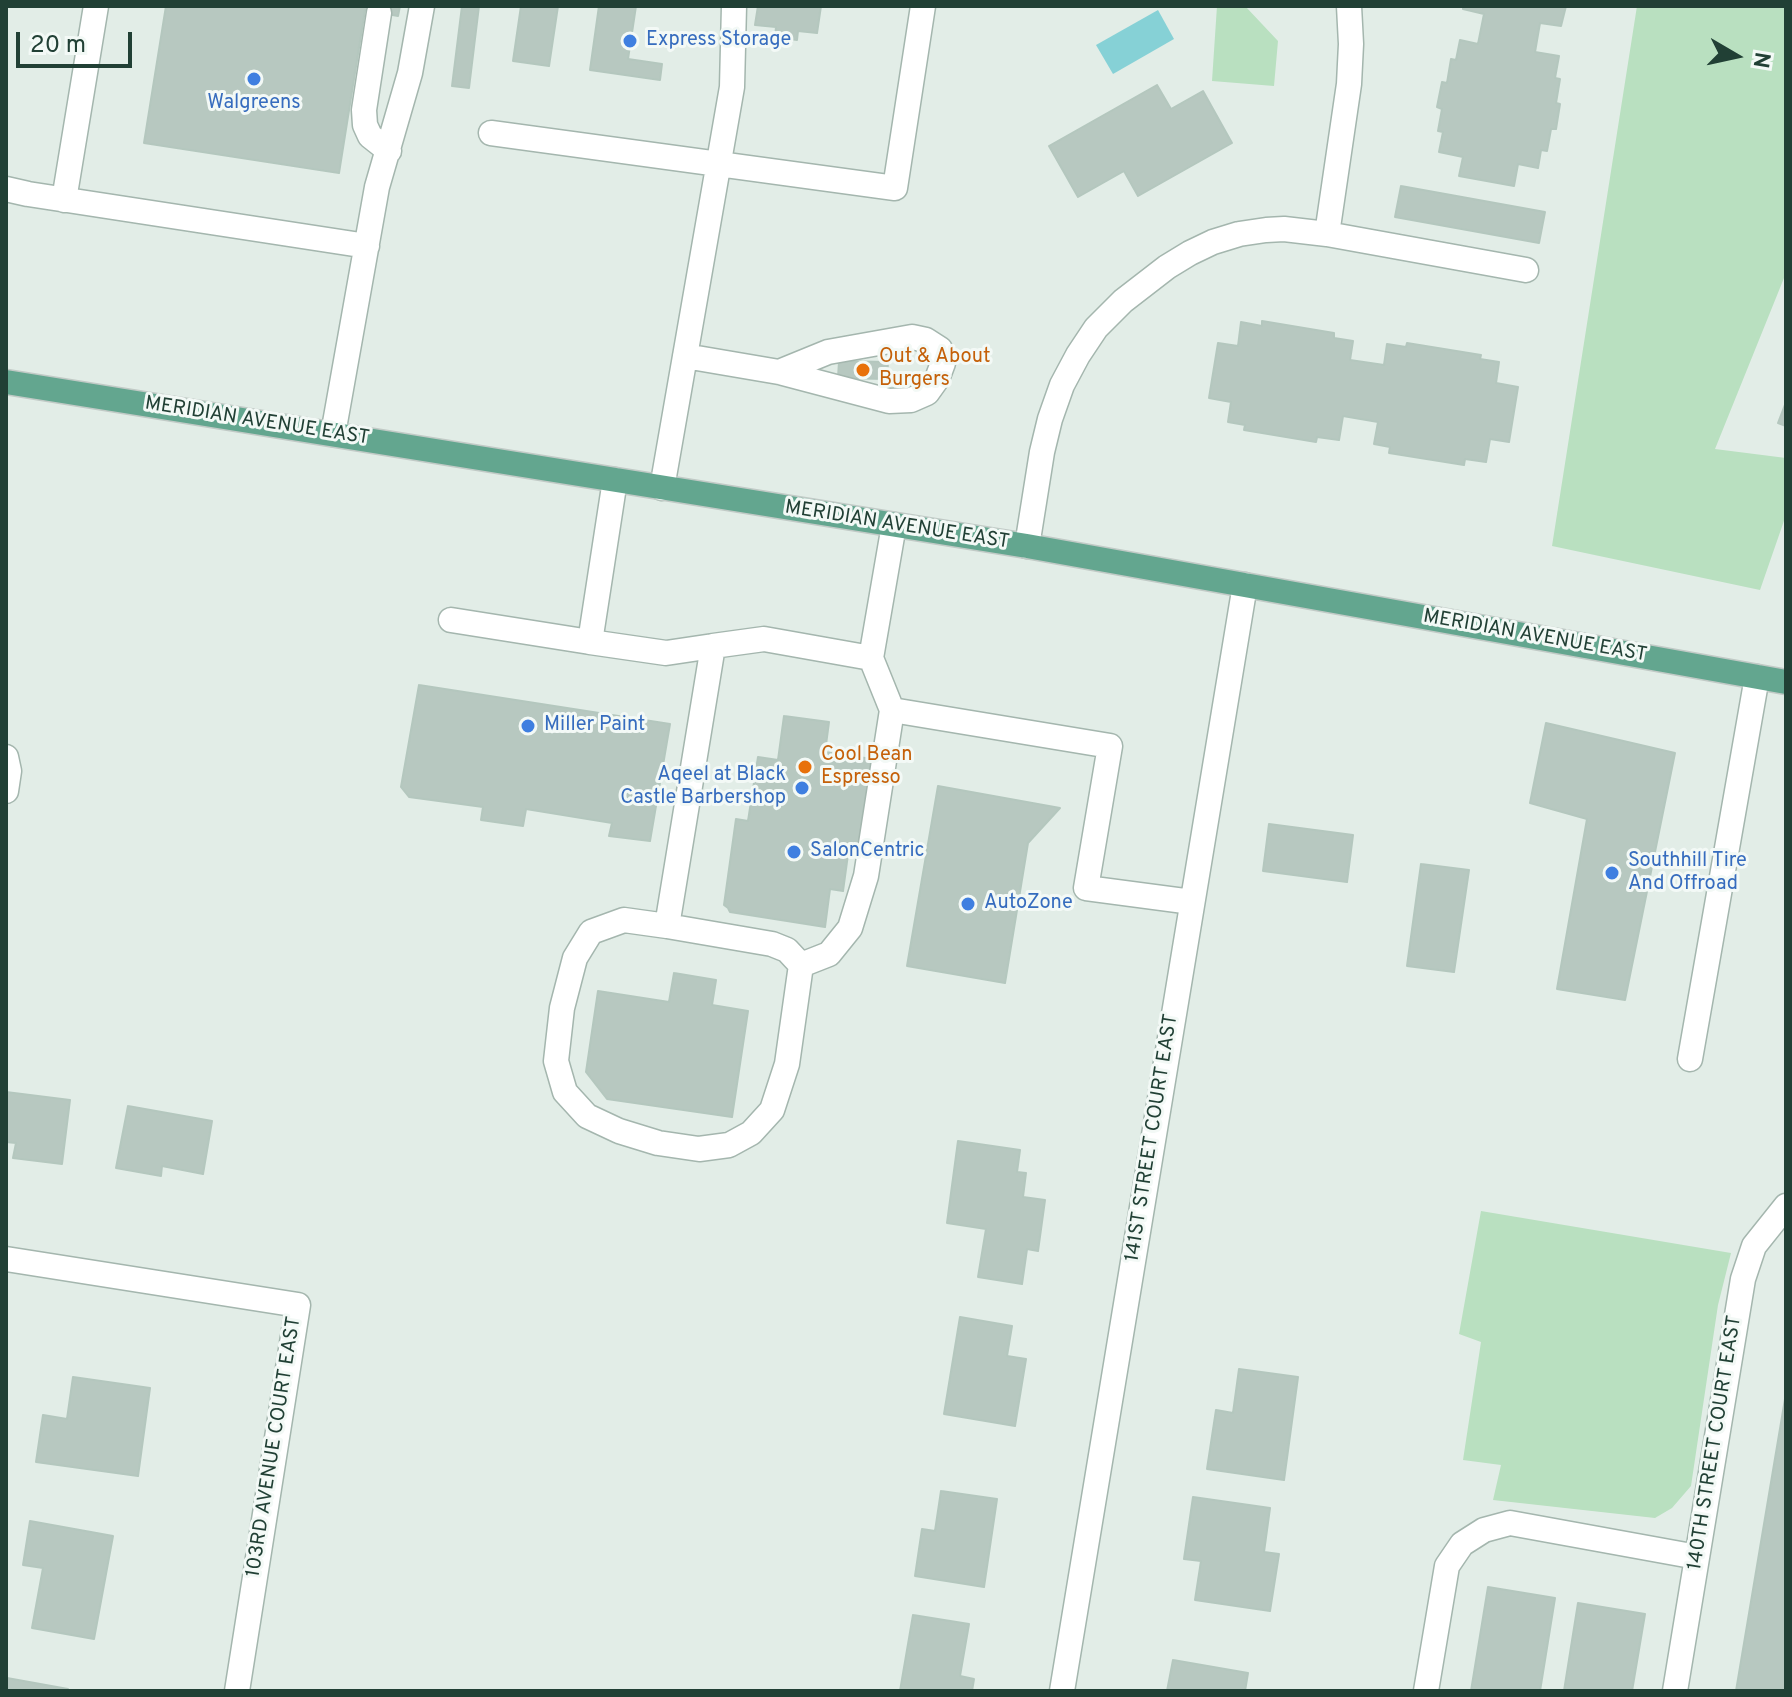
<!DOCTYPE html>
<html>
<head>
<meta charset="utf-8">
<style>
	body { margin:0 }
	#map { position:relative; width:1792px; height:1697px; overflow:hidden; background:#e2ede7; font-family:Overpass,sans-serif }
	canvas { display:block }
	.frame { position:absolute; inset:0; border:8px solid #214035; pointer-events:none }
	.north { position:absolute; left:1696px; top:16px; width:80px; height:80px; -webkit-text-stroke:6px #f3f9f6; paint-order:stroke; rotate:99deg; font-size:22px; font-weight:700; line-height:32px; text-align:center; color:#214035 }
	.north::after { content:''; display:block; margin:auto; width:28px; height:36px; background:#214035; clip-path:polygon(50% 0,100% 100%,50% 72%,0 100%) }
	.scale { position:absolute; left:16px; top:32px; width:116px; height:36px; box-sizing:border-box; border:4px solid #214035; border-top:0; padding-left:10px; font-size:24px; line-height:28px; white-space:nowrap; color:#214035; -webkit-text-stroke:6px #f3f9f6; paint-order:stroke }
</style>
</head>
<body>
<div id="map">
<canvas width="1792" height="1697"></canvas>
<div class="frame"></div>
<div class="north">N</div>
<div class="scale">20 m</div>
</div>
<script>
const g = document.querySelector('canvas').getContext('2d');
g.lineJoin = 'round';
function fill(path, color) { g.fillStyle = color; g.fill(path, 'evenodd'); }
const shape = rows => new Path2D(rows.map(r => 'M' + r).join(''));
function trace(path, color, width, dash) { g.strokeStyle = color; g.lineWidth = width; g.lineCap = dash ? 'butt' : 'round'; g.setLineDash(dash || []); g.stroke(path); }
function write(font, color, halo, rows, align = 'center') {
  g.font = font + ' Overpass,sans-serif'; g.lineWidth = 6; g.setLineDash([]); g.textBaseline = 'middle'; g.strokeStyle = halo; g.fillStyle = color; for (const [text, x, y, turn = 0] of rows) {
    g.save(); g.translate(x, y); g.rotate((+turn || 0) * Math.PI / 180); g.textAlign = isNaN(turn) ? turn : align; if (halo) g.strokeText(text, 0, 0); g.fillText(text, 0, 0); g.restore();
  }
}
fill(shape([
	[1217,6,1246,7,1278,41,1274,86,1212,81],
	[1637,6,1786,6,1786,273,1715,449,1786,458,1786,515,1760,590,1552,546],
	[1481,1211,1731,1253,1718,1305,1691,1486,1672,1508,1655,1518,1493,1500,1501,1465,1463,1460,1481,1342,1459,1334]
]), '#b9e0c0');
fill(shape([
	[1158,10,1174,39,1113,74,1096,45]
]), '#86d1d6');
const building = shape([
	[166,6,400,6,398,16,365,10,339,173,144,143,166,6],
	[462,6,479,6,469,88,452,86,462,6],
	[521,6,558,6,549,66,513,61,521,6],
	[599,6,636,6,628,59,662,64,660,80,590,70,599,6],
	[758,6,821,6,817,33,798,31,797,40,775,37,776,27,755,25,758,6],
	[1463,6,1566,6,1561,26,1540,23,1535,52,1559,56,1555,78,1560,79,1556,103,1560,104,1556,129,1551,129,1547,151,1541,150,1538,168,1518,164,1514,186,1459,176,1463,157,1439,152,1443,132,1438,131,1442,109,1437,107,1442,82,1447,83,1451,59,1456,60,1460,40,1478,44,1484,14,1463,9,1463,6],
	[1157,85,1171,109,1203,91,1232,143,1138,196,1124,171,1078,197,1049,146,1157,85],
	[1401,186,1545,212,1539,243,1395,217,1401,186],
	[1262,321,1334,333,1334,338,1353,341,1350,360,1384,365,1387,344,1406,347,1407,343,1481,355,1480,359,1499,362,1496,383,1518,387,1509,442,1490,439,1486,462,1465,459,1464,465,1389,453,1390,447,1374,444,1378,422,1343,416,1339,440,1317,437,1316,442,1244,430,1245,425,1228,422,1231,402,1209,398,1218,343,1238,346,1241,322,1262,326,1262,321],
	[839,361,888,362,887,379,838,378,839,361],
	[1786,402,1786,426,1778,423,1786,402],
	[419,685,670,724,650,841,609,836,612,823,526,809,523,826,481,820,483,807,409,797,401,787,419,685],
	[784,716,829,722,825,752,872,759,859,849,849,847,843,891,830,889,825,927,730,912,728,908,724,905,736,819,748,821,758,757,778,760,784,716],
	[1546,723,1675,753,1625,1000,1557,989,1587,819,1530,803,1546,723],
	[938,786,1060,808,1028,843,1005,983,907,966,938,786],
	[1269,824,1353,835,1347,882,1263,871,1269,824],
	[1421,864,1469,870,1454,972,1407,966,1421,864],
	[674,973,716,980,712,1005,748,1011,732,1117,607,1099,586,1072,598,991,669,1002,674,973],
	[6,1092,70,1100,62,1164,13,1158,16,1143,6,1142,6,1092],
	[128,1106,212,1121,203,1174,162,1166,161,1176,116,1168,128,1106],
	[958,1141,1020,1150,1017,1172,1026,1173,1023,1197,1045,1200,1038,1251,1027,1249,1022,1284,978,1277,986,1229,947,1223,958,1141],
	[960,1317,1012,1326,1007,1356,1026,1359,1015,1426,944,1414,960,1317],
	[1239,1369,1298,1377,1284,1480,1207,1469,1216,1410,1233,1413,1239,1369],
	[73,1377,150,1388,138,1476,36,1462,43,1415,67,1419,73,1377],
	[1786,1393,1786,1691,1736,1691,1786,1393],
	[941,1491,997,1499,984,1587,915,1576,922,1529,935,1531,941,1491],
	[1193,1497,1270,1508,1264,1552,1279,1554,1270,1611,1195,1600,1201,1561,1184,1559,1193,1497],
	[30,1521,113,1536,94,1639,32,1628,43,1568,23,1565,30,1521],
	[1488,1587,1555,1598,1540,1691,1471,1691,1488,1587],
	[1578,1603,1645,1614,1632,1691,1564,1691,1578,1603],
	[913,1615,969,1624,960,1676,974,1679,972,1691,900,1691,913,1615],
	[1173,1660,1248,1673,1245,1691,1167,1691,1173,1660],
	[7,1678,68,1689,67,1691,6,1691,7,1678]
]);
fill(building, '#b7c8c0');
trace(building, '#b4c7be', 2);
const minor = shape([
	[379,13,364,110,365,125,370,136,389,151],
	[491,133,895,188,923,6],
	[6,189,28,194,367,246],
	[64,200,96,6],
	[1327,234,1349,84,1351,44,1349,6],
	[685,356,779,372,889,401,911,400,927,393,937,379,943,363,940,349,926,340,912,337,828,352,779,372],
	[333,434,377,187,410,73,422,6],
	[662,488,732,87,734,6],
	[1027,546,1042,452,1050,419,1062,385,1078,355,1096,328,1123,301,1167,267,1190,253,1213,242,1239,234,1266,230,1284,229,1327,234,1526,270],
	[451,620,590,642,615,480],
	[590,642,666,653,713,646],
	[871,658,894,525],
	[6,757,9,771,6,791],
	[667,926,713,646,764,639,871,658,892,710],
	[801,965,787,950,772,944,667,926,624,920,591,932,575,958,562,1008,556,1061,565,1092,587,1116,619,1131,658,1143,699,1149,729,1145,751,1133,772,1110,787,1064,801,965,829,954,850,928,866,876,892,710,1110,746,1086,888,1192,902],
	[1690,1059,1757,677],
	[6,1259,298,1305,237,1691],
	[1062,1691,1245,585],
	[1426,1691,1447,1566,1462,1544,1484,1530,1510,1523,1697,1557],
	[1675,1691,1743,1279,1754,1246,1786,1206]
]);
const major = shape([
	[6,382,1027,546,1786,682]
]);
trace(minor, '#a4b6ae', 27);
trace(major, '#c1cac6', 27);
trace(minor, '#fff', 24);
trace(major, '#63a68f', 24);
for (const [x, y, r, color] of [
	[630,41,8,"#3f7fe0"],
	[254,79,8,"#3f7fe0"],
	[863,370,8,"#e8710a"],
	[528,726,8,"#3f7fe0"],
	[805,767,8,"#e8710a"],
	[802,788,8,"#3f7fe0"],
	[794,852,8,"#3f7fe0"],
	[1612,873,8,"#3f7fe0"],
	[968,904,8,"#3f7fe0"]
]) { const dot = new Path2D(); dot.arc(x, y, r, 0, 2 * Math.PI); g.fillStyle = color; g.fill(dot); trace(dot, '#f3f9f6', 3); }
write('20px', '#366cbe', '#f3f9f6', [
	["Express Storage",646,41],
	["Walgreens",254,104,"center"],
	["Miller Paint",544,726],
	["Aqeel at Black",786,776,"right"],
	["Castle Barbershop",786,799,"right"],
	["SalonCentric",810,852],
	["Southhill Tire",1628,862],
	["And Offroad",1628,885],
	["AutoZone",984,904]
], 'left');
write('20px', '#c56008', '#f3f9f6', [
	["Out & About",879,358],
	["Burgers",879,381],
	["Cool Bean",821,756],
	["Espresso",821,779]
], 'left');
write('20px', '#214035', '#f3f9f6', [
	["MERIDIAN AVENUE EAST",257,422,9],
	["MERIDIAN AVENUE EAST",897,526,9],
	["MERIDIAN AVENUE EAST",1535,637,10],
	["141ST STREET COURT EAST",1153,1138,-81],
	["140TH STREET COURT EAST",1716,1443,-81],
	["103RD AVENUE COURT EAST",275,1447,-81]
]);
</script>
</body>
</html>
